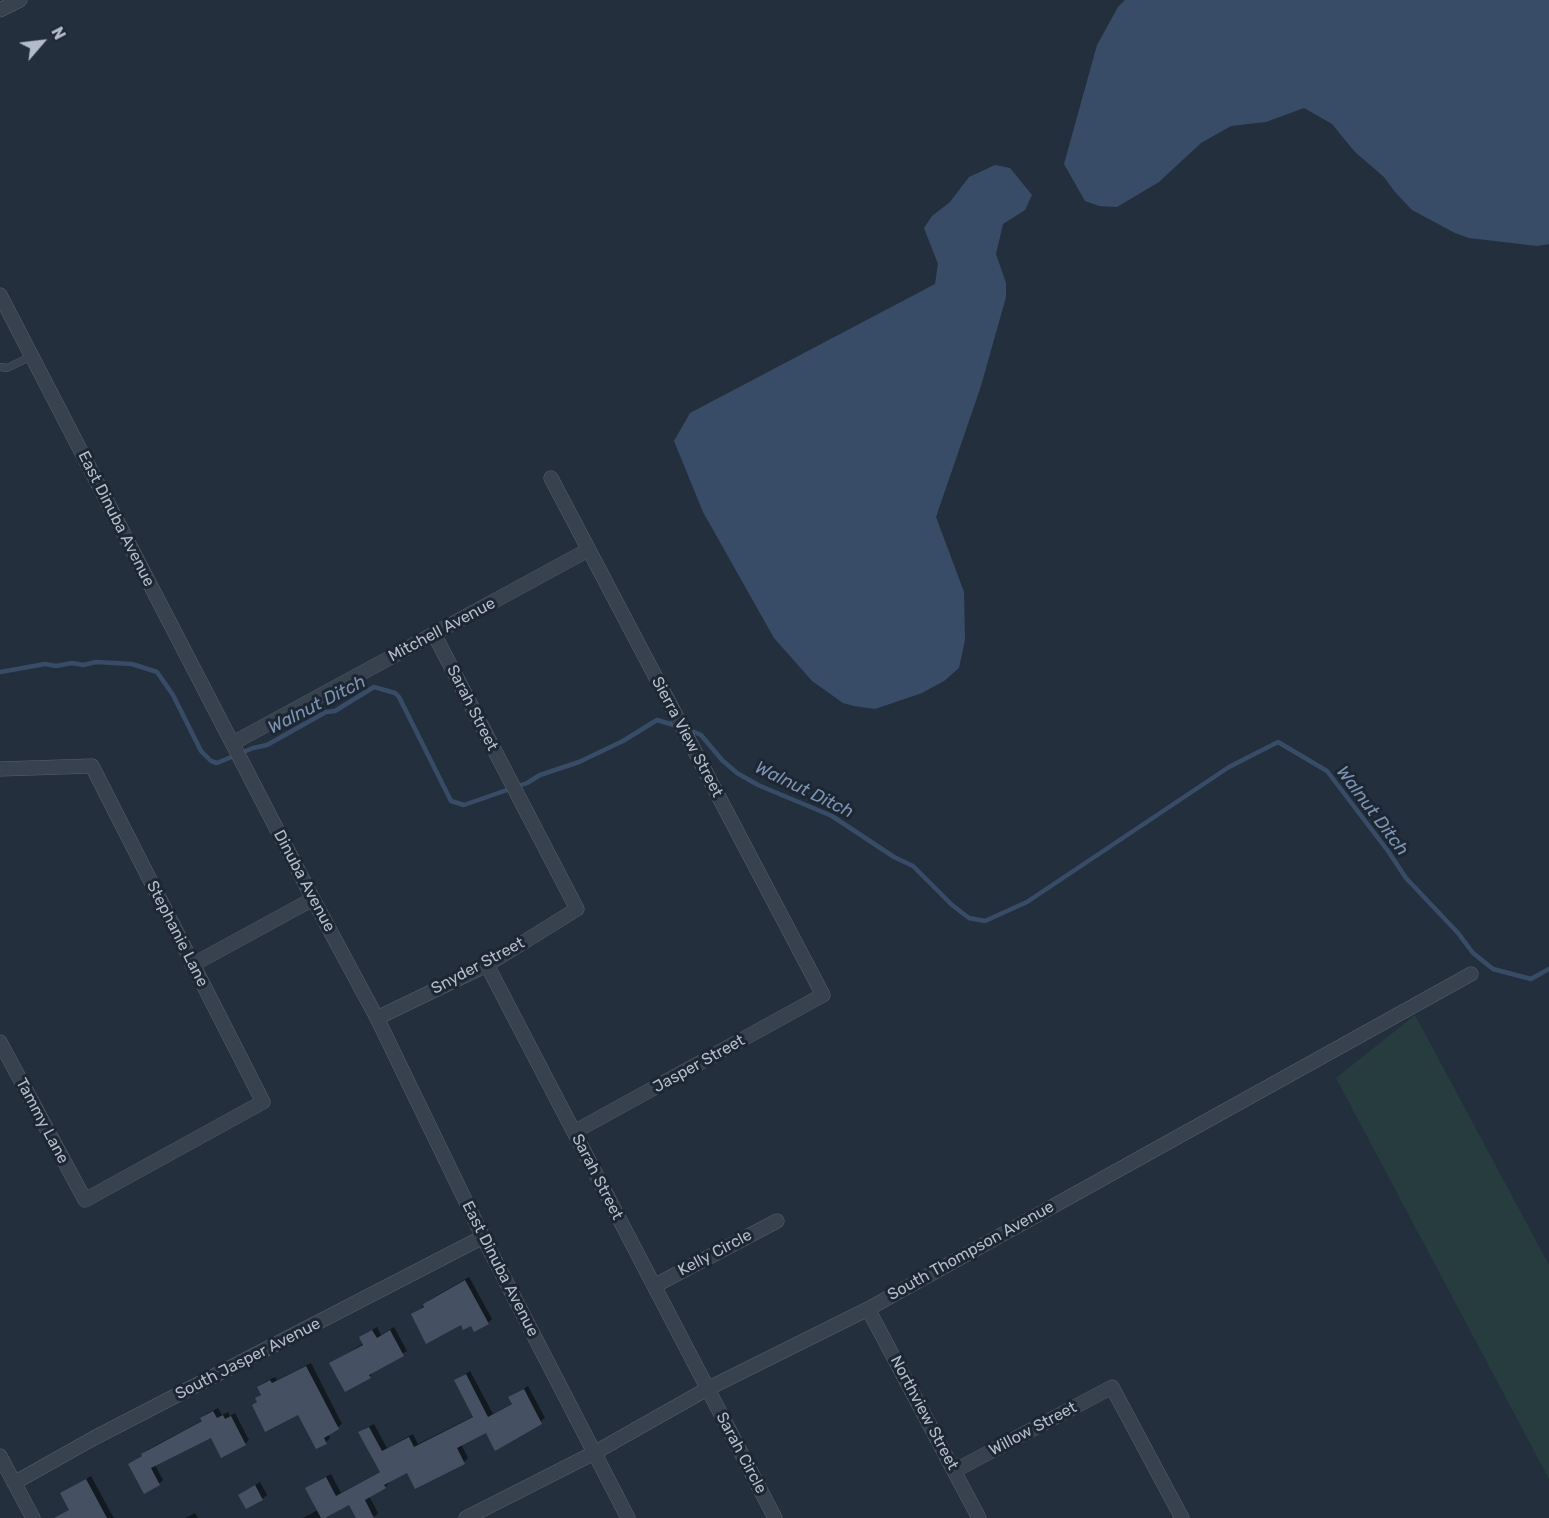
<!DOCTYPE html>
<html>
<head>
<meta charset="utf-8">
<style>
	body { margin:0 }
	#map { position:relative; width:1549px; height:1518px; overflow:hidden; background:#242f3e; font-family:Rubik,sans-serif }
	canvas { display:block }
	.north { position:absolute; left:12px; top:12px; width:60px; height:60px; -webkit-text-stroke:4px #1d2633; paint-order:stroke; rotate:62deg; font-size:16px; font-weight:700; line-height:24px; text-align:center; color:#b4bcc9 }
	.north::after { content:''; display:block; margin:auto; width:21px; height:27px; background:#b4bcc9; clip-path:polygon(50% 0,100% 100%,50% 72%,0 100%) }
</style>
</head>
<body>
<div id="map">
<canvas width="1549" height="1518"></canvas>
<div class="north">N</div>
</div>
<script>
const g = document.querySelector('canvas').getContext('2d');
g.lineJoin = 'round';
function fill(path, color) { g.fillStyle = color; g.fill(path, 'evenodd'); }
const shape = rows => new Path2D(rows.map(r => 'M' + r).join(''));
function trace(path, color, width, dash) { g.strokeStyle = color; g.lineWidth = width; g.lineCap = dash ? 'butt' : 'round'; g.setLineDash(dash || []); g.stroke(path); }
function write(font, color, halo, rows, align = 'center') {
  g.font = font + ' Rubik,sans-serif'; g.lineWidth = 6; g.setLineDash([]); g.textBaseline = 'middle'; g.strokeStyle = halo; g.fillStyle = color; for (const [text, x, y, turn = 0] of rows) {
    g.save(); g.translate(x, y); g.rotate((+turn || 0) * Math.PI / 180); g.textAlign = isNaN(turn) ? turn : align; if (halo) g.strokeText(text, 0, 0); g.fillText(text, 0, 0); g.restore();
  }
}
fill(shape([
	[1415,1015,1549,1265,1549,1479,1336,1078]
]), '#263c3f');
fill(shape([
	[1125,0,1549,0,1549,244,1537,246,1469,238,1455,233,1412,210,1395,192,1384,177,1355,152,1332,124,1304,108,1266,122,1231,126,1201,143,1159,182,1117,207,1099,206,1085,201,1064,164,1097,45,1118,7],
	[995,165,1010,168,1032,195,1025,210,1003,224,996,254,1006,283,1006,297,981,386,936,517,964,592,965,640,959,668,944,681,922,693,875,709,854,706,843,703,812,681,774,638,703,512,674,441,690,413,935,284,938,264,924,228,932,216,950,202,969,177]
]), '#394c67');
fill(shape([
	[469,1277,492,1319,488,1323,461,1323,413,1314,425,1305,429,1300],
	[377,1327,381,1335,394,1327,407,1351,373,1371,370,1377,331,1363,364,1343,361,1337],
	[311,1363,342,1424,328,1434,330,1438,326,1442,317,1447,299,1413,258,1401,257,1398,262,1393,259,1387,263,1383,275,1377,277,1380],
	[470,1371,493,1414,513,1403,510,1398,528,1386,545,1418,496,1449,486,1431,461,1444,468,1458,464,1462,408,1471,388,1482,389,1483,385,1487,369,1496,378,1513,373,1518,358,1518,350,1503,322,1518,303,1518,318,1510,307,1489,311,1485,331,1474,341,1493,381,1471,360,1433,364,1429,374,1424,387,1448,413,1434,418,1444,474,1416,456,1380],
	[218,1408,222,1415,228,1412,230,1416,235,1413,249,1440,245,1444,211,1436,155,1465,163,1480,159,1484,130,1464,143,1455,147,1450,203,1420,202,1418,206,1414],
	[91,1476,111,1513,114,1518,71,1518,71,1510,62,1493],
	[260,1482,267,1495,262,1499,240,1495],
	[195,1513,198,1518,185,1518]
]), '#0007');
trace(shape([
	[0,672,45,664,56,666,72,663,83,665,96,662,132,664,157,672,173,695,201,751,211,761,217,763,253,748,267,745,326,712,335,711,374,687,395,693,399,697,451,801,464,805,527,783,540,775,579,762,623,741,657,720,677,726],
	[685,728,701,735,722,760,737,773,758,785,832,816,894,857,913,866,952,905,969,918,985,921,1027,902,1229,767,1278,742,1327,771,1388,851,1406,878,1458,933,1473,953,1493,969,1531,979,1549,969]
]), '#394c67', 4.5);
fill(shape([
	[465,1280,489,1324,474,1332,471,1326,463,1330,461,1325,426,1344,411,1314,424,1307,423,1304],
	[372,1330,377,1338,390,1330,404,1356,369,1375,371,1378,345,1392,329,1363,363,1345,359,1337],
	[306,1366,339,1429,324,1438,327,1444,316,1449,298,1415,265,1432,252,1405,257,1402,255,1398,261,1395,257,1387,270,1380,272,1383],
	[466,1374,488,1417,512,1404,508,1397,524,1389,542,1424,495,1451,486,1433,457,1448,465,1464,415,1489,407,1473,384,1485,386,1488,365,1500,374,1518,356,1518,349,1505,325,1518,321,1518,305,1488,326,1477,336,1496,380,1472,358,1432,369,1427,382,1451,409,1437,414,1447,473,1417,454,1380],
	[213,1411,217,1418,223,1415,225,1419,231,1416,246,1445,221,1458,211,1438,151,1468,160,1485,144,1494,128,1464,142,1456,141,1454,202,1421,200,1418],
	[86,1479,107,1518,54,1518,69,1510,60,1493],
	[255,1485,263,1500,246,1509,238,1495]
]), '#455162');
const service = shape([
	[0,367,7,368,32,356]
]);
const minor = shape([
	[0,10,20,0],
	[0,295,313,899,377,1018,483,1237,628,1518],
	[551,478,823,995,574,1132],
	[233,743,588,550],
	[0,769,92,766,263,1102,85,1200,0,1042],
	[192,965,313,899],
	[487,965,775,1518],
	[377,1018,487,965,577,909,434,634],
	[654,1286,777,1221],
	[868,1309,979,1518],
	[0,1456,33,1518],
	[954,1471,1112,1387,1182,1518],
	[14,1483,94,1438,483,1237],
	[466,1518,594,1453,707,1389,868,1309,1471,974]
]);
trace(service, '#565f6c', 8);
trace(minor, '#565f6c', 15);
trace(service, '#38414e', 7);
trace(minor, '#38414e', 14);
write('16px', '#b4bcc9', '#1d2633', [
	["East Dinuba Avenue",116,519,63],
	["Mitchell Avenue",442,630,-28],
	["Sarah Street",472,708,63],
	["Sierra View Street",687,737,62],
	["Dinuba Avenue",304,881,62],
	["Stephanie Lane",177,934,63],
	["Snyder Street",478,966,-28],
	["Jasper Street",699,1064,-29],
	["Tammy Lane",42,1121,62],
	["Sarah Street",597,1177,63],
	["South Thompson Avenue",971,1251,-29],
	["Kelly Circle",715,1253,-28],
	["East Dinuba Avenue",500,1269,63],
	["South Jasper Avenue",248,1359,-27],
	["Northview Street",924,1413,62],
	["Willow Street",1033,1429,-28],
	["Sarah Circle",741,1453,62]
]);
write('italic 18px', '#7c92b1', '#1d2633', [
	["Walnut Ditch",317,705,-27],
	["Walnut Ditch",804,790,26],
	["Walnut Ditch",1372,811,53]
]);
</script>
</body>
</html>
